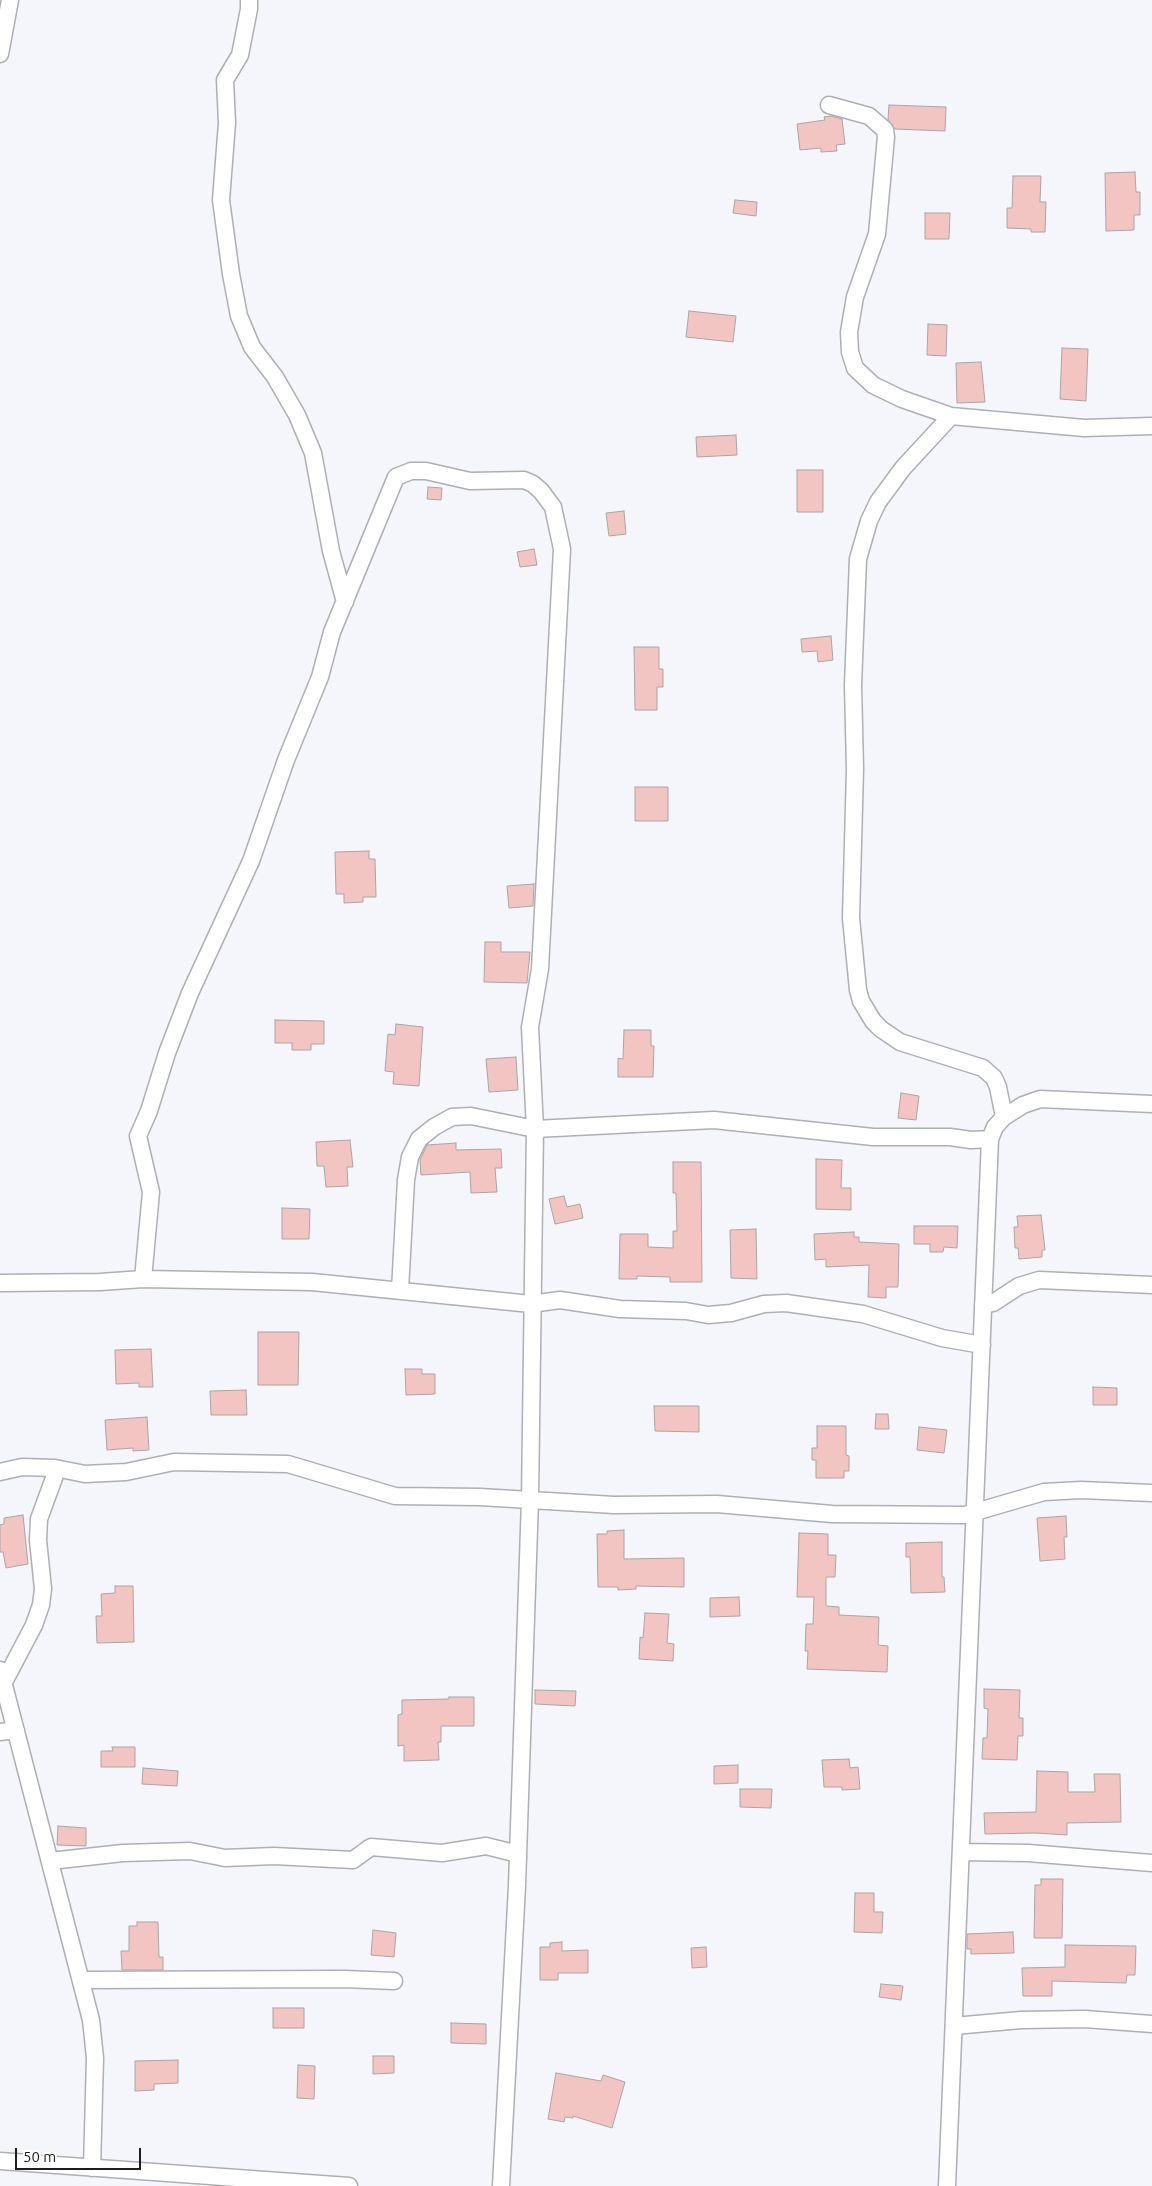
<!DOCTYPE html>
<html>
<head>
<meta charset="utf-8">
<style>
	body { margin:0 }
	#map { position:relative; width:1152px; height:2186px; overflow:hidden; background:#f5f6fc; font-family:Ubuntu,sans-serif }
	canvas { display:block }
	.scale { position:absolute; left:15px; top:2148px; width:126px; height:22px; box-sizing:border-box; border:2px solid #1d1d1f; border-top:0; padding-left:6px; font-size:15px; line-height:18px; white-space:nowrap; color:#1d1d1f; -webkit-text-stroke:4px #fff; paint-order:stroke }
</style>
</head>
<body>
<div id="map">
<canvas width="1152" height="2186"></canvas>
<div class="scale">50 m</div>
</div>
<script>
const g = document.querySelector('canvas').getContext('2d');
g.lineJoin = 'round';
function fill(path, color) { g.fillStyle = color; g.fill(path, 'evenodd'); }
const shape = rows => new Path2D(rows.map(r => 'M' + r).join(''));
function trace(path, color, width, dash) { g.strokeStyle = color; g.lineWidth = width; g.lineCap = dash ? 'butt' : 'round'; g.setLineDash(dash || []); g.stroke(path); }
const building = shape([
	[889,105,946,107,945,131,895,129,888,119,889,105],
	[831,116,842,119,845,144,836,145,837,151,821,152,821,148,800,150,797,124,825,120,824,117,831,116],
	[1135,172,1136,192,1140,192,1140,215,1134,215,1134,230,1106,231,1105,173,1135,172],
	[1013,176,1041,176,1040,202,1046,202,1045,232,1031,232,1031,229,1007,228,1007,208,1012,208,1013,176],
	[735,200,757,202,756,216,733,213,735,200],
	[925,213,950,213,949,239,925,239,925,213],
	[689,311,736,316,733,342,686,337,689,311],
	[928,324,947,325,946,356,927,355,928,324],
	[1062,348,1088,349,1086,401,1060,399,1062,348],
	[981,362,985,402,957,403,956,363,981,362],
	[736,435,737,455,697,457,696,437,736,435],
	[797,470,823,470,823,512,797,512,797,470],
	[428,487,442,488,441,500,427,499,428,487],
	[624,511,626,534,609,536,606,513,624,511],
	[534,549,537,565,520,567,517,552,534,549],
	[831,636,833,660,818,662,817,651,802,652,801,639,831,636],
	[634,647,659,647,659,669,663,669,663,687,657,687,657,710,635,710,634,647],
	[635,787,668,787,668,821,635,821,635,787],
	[369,851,369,859,375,859,376,897,363,897,363,902,344,903,344,894,336,894,335,852,369,851],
	[534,884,533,906,509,908,507,886,534,884],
	[485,942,501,942,501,952,530,952,527,983,484,982,485,942],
	[275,1020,324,1021,324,1044,311,1044,311,1050,292,1050,292,1043,275,1043,275,1020],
	[396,1024,423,1027,419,1086,393,1084,394,1072,385,1071,388,1034,395,1035,396,1024],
	[624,1030,651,1030,651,1046,654,1046,653,1077,618,1077,618,1058,623,1059,624,1030],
	[516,1057,518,1090,489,1092,486,1059,516,1057],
	[901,1093,919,1096,916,1120,898,1118,901,1093],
	[350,1140,353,1167,347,1167,348,1186,326,1187,324,1166,317,1166,316,1142,350,1140],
	[456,1143,456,1150,501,1149,502,1168,495,1168,497,1192,471,1193,470,1172,421,1175,420,1160,427,1145,456,1143],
	[816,1159,842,1160,841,1188,851,1188,851,1210,816,1209,816,1159],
	[673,1162,701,1162,702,1282,670,1282,670,1277,637,1276,637,1279,619,1279,620,1234,648,1234,648,1247,673,1248,673,1231,677,1231,676,1193,673,1193,673,1162],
	[564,1196,567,1207,580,1204,583,1218,555,1224,549,1199,564,1196],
	[282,1208,310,1209,309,1239,282,1239,282,1208],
	[1041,1215,1045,1250,1042,1250,1042,1257,1019,1259,1018,1248,1015,1248,1014,1227,1018,1227,1017,1216,1041,1215],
	[914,1226,958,1226,957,1248,944,1247,943,1252,930,1252,930,1244,914,1244,914,1226],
	[756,1229,757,1279,731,1278,730,1230,756,1229],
	[854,1232,854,1237,859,1237,859,1242,899,1244,898,1287,886,1287,886,1298,868,1297,869,1265,826,1267,826,1259,815,1260,814,1234,854,1232],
	[258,1332,299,1332,298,1385,258,1385,258,1332],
	[151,1349,153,1387,139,1387,139,1383,116,1384,115,1350,151,1349],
	[405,1369,422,1369,422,1374,435,1374,435,1394,406,1395,405,1369],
	[1093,1387,1117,1388,1117,1405,1093,1405,1093,1387],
	[246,1390,247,1415,211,1415,210,1391,246,1390],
	[654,1406,699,1406,699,1432,655,1431,654,1406],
	[876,1414,888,1414,889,1429,875,1429,876,1414],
	[147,1417,149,1450,133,1451,133,1448,107,1450,105,1420,147,1417],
	[817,1426,846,1426,846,1455,849,1456,849,1471,844,1471,844,1478,816,1478,816,1460,812,1460,812,1448,817,1448,817,1426],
	[919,1427,947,1430,944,1453,917,1450,919,1427],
	[23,1515,28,1564,6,1568,3,1552,0,1552,0,1525,4,1524,4,1518,23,1515],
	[1066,1516,1067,1537,1064,1537,1065,1559,1040,1561,1037,1518,1066,1516],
	[624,1530,624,1559,684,1558,684,1587,636,1586,636,1589,618,1590,618,1587,598,1587,597,1534,607,1534,607,1531,624,1530],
	[799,1533,828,1534,828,1555,836,1555,835,1577,826,1577,826,1606,839,1607,839,1615,879,1617,878,1645,888,1646,887,1672,807,1669,808,1651,805,1651,806,1624,813,1624,814,1597,797,1597,799,1533],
	[942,1542,942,1577,944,1577,945,1592,911,1593,910,1557,906,1557,906,1543,942,1542],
	[115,1586,133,1586,134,1642,97,1643,96,1616,102,1616,101,1594,115,1593,115,1586],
	[739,1597,740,1616,710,1617,710,1598,739,1597],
	[645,1613,669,1614,667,1643,674,1644,673,1661,639,1659,640,1637,643,1638,645,1613],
	[984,1689,1020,1690,1019,1718,1023,1718,1023,1736,1018,1736,1017,1760,982,1759,983,1738,987,1738,988,1709,984,1708,984,1689],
	[535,1690,576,1691,575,1706,535,1704,535,1690],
	[449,1697,474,1697,474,1726,441,1726,441,1742,438,1742,439,1760,404,1761,404,1745,398,1746,398,1715,402,1714,402,1700,449,1699,449,1697],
	[112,1747,135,1747,135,1767,101,1767,101,1751,113,1751,112,1747],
	[849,1759,850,1768,858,1767,860,1789,842,1790,842,1787,824,1787,822,1760,849,1759],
	[738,1765,738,1783,714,1784,714,1766,738,1765],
	[143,1768,178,1771,177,1786,142,1784,143,1768],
	[1037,1771,1068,1772,1068,1792,1095,1792,1094,1774,1120,1774,1121,1822,1067,1823,1067,1835,1035,1833,985,1834,984,1813,1036,1812,1037,1771],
	[740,1789,772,1789,771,1808,740,1807,740,1789],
	[58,1826,86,1828,86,1846,57,1845,58,1826],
	[1041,1879,1063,1879,1062,1938,1034,1938,1035,1885,1041,1885,1041,1879],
	[855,1893,874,1893,874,1912,883,1912,882,1933,854,1932,855,1893],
	[137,1922,158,1922,159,1957,163,1957,163,1970,122,1970,121,1951,129,1951,129,1926,137,1926,137,1922],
	[373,1930,396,1933,394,1957,371,1955,373,1930],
	[1013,1932,1014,1953,971,1954,971,1949,967,1949,967,1934,1013,1932],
	[562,1942,562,1951,588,1950,588,1973,558,1973,558,1980,540,1980,540,1947,550,1947,550,1943,562,1942],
	[1065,1945,1136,1946,1135,1975,1127,1975,1126,1983,1052,1981,1052,1996,1023,1996,1022,1968,1065,1967,1065,1945],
	[706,1947,707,1967,692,1968,691,1948,706,1947],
	[881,1984,903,1986,901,2000,879,1997,881,1984],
	[273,2008,304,2008,304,2028,273,2028,273,2008],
	[451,2023,486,2024,486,2044,451,2043,451,2023],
	[373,2056,394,2056,394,2073,373,2074,373,2056],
	[178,2060,178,2083,154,2084,154,2090,135,2091,135,2061,178,2060],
	[298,2065,315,2066,314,2099,297,2098,298,2065],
	[556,2073,601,2081,603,2075,625,2082,612,2128,573,2116,573,2118,565,2117,564,2122,548,2119,556,2073]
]);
fill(building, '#f3c5c2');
trace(building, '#aba4a3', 1);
const minor = shape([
	[249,0,249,9,240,55,225,80,227,123,221,200,231,274,239,316,252,347,275,377,297,415,313,453,331,551,345,602],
	[0,54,10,0],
	[829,105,869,116,885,130,886,137,877,234,855,297,849,332,850,352,855,368,873,385,902,399,951,416,1084,428,1152,426],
	[951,416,903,468,878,502,869,521,858,559,853,685,855,769,851,918,858,990,861,1001,873,1021,881,1029,900,1042,983,1068,994,1078,998,1087,1004,1117],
	[143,1279,151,1192,138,1136,149,1111,167,1053,190,993,251,861,286,760,320,677,332,632,396,477,411,471,426,471,470,481,524,480,533,484,541,491,553,507,562,549,540,969,530,1027,535,1129,530,1499,517,1886,501,2186],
	[0,1283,100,1282,143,1279,312,1282,531,1304,560,1300,620,1309,686,1311,708,1315,731,1313,764,1304,786,1303,863,1314,942,1338,982,1345],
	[400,1290,406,1180,410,1157,419,1139,434,1127,452,1117,471,1116,535,1129,714,1120,873,1137,950,1137,971,1140,990,1139],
	[983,1305,993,1303,1019,1286,1039,1280,1152,1285],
	[0,1472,22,1467,55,1468,85,1474,126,1472,174,1462,288,1464,395,1496,480,1497,614,1505,717,1504,832,1514,965,1515,1044,1492,1081,1490,1152,1493],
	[0,1670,91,2020,95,2058,92,2168],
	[4,1682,34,1625,41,1605,43,1589,38,1540,39,1519,54,1478,55,1468],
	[0,1732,16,1730],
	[961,1852,1028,1853,1152,1863],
	[50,1861,123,1853,190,1851,225,1858,274,1856,353,1860,371,1847,442,1853,486,1846,518,1854],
	[81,1980,344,1979,394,1981],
	[954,2026,1021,2020,1085,2019,1152,2024],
	[0,2161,349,2186],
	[947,2186,990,1139,995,1127,1004,1117,1023,1105,1040,1099,1152,1104]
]);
trace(minor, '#aeafb4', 19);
trace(minor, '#fff', 16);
</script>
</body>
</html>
